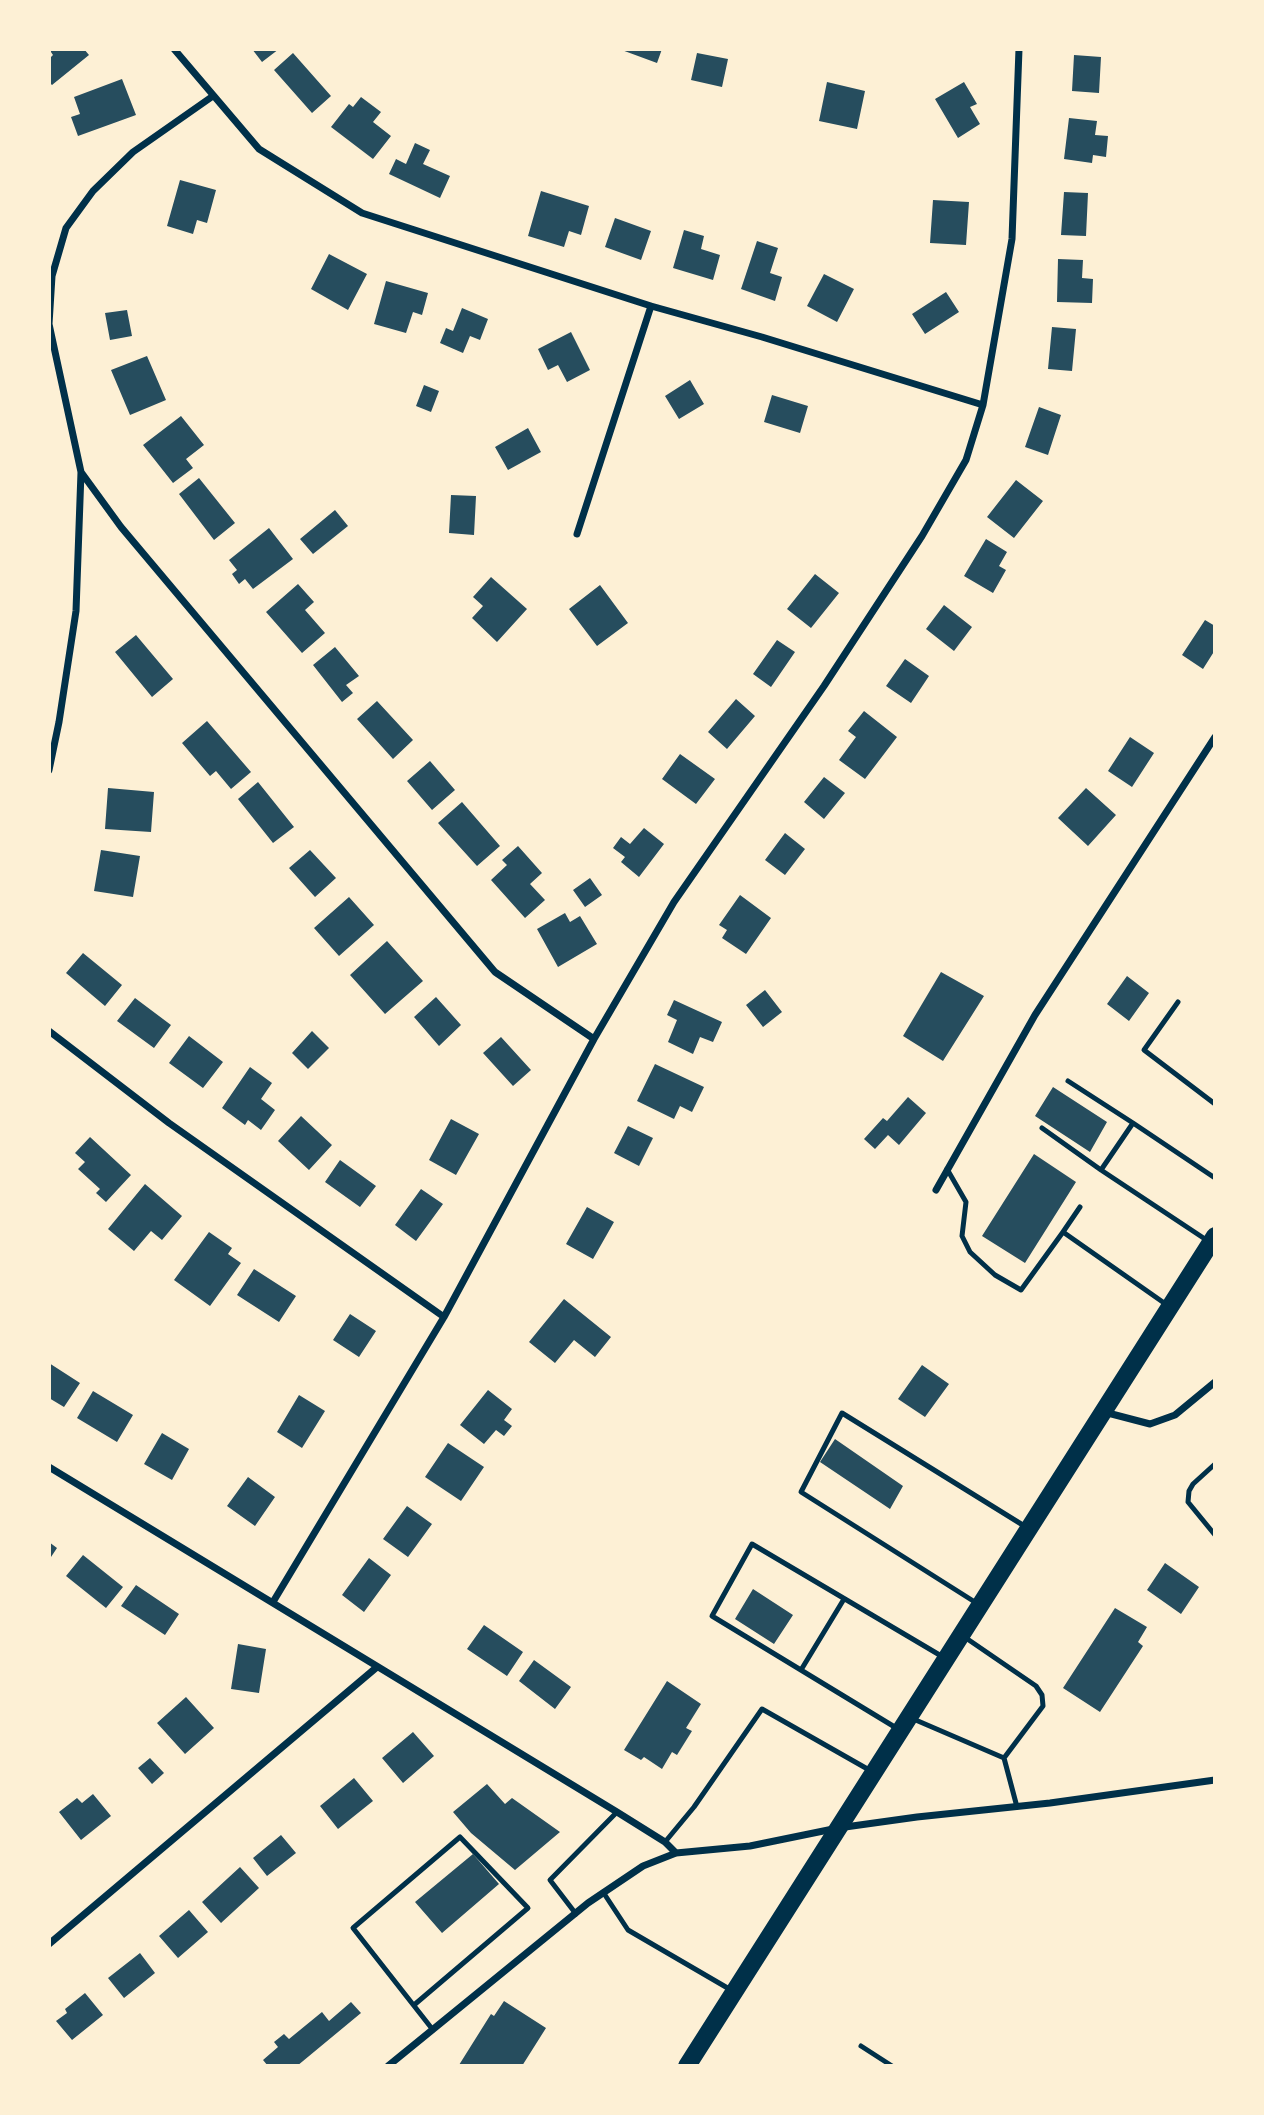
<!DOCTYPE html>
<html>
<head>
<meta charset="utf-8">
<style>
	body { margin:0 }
	#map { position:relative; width:1264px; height:2115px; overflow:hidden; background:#fdf0d5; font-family:Helvetica,sans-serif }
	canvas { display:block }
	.frame { position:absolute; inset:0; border:51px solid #fdf0d5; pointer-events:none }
</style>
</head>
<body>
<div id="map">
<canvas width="1264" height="2115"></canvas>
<div class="frame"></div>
</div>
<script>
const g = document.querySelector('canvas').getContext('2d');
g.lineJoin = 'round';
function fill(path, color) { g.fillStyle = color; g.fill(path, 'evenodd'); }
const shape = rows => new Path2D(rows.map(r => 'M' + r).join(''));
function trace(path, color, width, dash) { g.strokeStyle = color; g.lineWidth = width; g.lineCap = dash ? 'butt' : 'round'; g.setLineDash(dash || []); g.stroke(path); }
fill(shape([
	[49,49,84,49,89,55,52,85,49,82,49,59,53,55],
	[252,49,279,49,262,62],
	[619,49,662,49,657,63],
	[293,53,331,96,312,113,274,70],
	[697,53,728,59,722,87,691,80],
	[1074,55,1101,57,1099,93,1072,91],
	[122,79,136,115,78,136,71,117,80,114,74,97],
	[827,82,865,91,857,129,819,121],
	[964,82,977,104,970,107,980,124,958,138,935,99],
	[361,97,381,112,373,122,391,136,373,159,331,127,349,104,353,107],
	[1069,118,1097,121,1095,135,1108,136,1106,157,1093,155,1092,163,1064,159],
	[415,143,430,150,423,164,450,176,440,198,389,174,396,159,406,164],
	[180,180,216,190,207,223,197,220,193,234,167,226],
	[541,191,589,206,581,235,569,231,564,247,528,236],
	[1064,192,1088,193,1086,236,1061,235],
	[933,200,969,202,966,245,930,243],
	[615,218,651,231,641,260,605,247],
	[684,230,704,236,701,249,720,255,713,280,673,268],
	[757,241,778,248,770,273,782,277,775,301,741,289],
	[329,254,367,274,348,310,311,289],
	[1058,259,1083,260,1082,278,1093,279,1092,303,1057,302],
	[824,274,854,289,837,322,807,306],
	[386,281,428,293,422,315,413,312,406,333,374,324],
	[946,292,959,312,925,334,912,314],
	[462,308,488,319,480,340,470,336,463,353,440,343,446,328,453,331],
	[127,310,132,336,110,340,105,313],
	[1052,327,1076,329,1072,371,1048,369],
	[571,332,590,370,567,382,558,365,548,370,538,349],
	[147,356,166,400,130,415,111,370],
	[690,380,704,404,679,419,665,396],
	[424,385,439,391,431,412,416,406],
	[772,395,808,406,800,433,764,422],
	[1039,407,1061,415,1048,455,1025,447],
	[181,416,204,445,186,459,193,468,173,483,143,445],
	[528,428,541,452,508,470,495,447],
	[199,478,235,523,214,540,179,494],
	[1016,480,1043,501,1014,538,987,517],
	[451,495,476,496,474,535,449,533],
	[335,510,348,526,313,554,300,539],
	[269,528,293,559,253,589,245,579,239,584,232,574,237,570,229,560],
	[986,539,1007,552,999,566,1006,570,993,593,964,576],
	[815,574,839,593,811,628,787,609],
	[491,577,527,609,497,642,472,618,483,606,473,597],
	[298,584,314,602,305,610,325,633,302,653,266,612],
	[600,585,628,623,597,646,569,609],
	[944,605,972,627,954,651,926,629],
	[1205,620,1215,626,1215,650,1203,669,1182,655],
	[136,635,173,679,152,697,115,652],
	[777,640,795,652,771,687,753,674],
	[335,647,359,676,346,685,353,693,342,702,313,665],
	[905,659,929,676,911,703,886,686],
	[736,699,755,716,727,749,708,732],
	[377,701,413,740,393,759,357,719],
	[864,711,897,737,865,779,839,760,856,737,848,731],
	[207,721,251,772,231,789,216,771,210,776,182,743],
	[1130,737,1154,753,1132,787,1108,771],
	[680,754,715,779,696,804,662,779],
	[430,761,455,790,432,810,407,781],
	[824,777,845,793,824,819,804,802],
	[258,782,294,827,273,843,238,799],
	[108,788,154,792,151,832,105,829],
	[1086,788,1116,815,1088,846,1058,818],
	[462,802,500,846,477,866,438,823],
	[644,828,664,844,639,877,621,862,625,857,613,848,621,837,630,844],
	[785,833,805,849,785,875,765,860],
	[518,846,542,873,530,884,545,900,525,918,491,880,507,865,502,860],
	[101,850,140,856,133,897,94,891],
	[310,850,336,878,315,897,289,868],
	[590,878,602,895,585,907,573,890],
	[740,895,771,918,746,954,722,938,727,930,719,925],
	[349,897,374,925,339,956,314,928],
	[565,913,570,922,580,916,597,944,558,967,537,929],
	[387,941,423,981,385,1014,350,975],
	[83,953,122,985,105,1006,66,973],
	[941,972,984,996,943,1061,903,1036],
	[1127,976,1149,993,1129,1021,1107,1004],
	[765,990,782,1012,763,1027,746,1005],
	[436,997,461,1025,439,1046,414,1017],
	[135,998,171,1025,154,1048,117,1021],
	[674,1000,722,1022,713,1042,700,1037,693,1054,668,1042,677,1020,667,1015],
	[312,1031,329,1048,308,1069,292,1053],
	[189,1036,223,1062,203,1088,169,1063],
	[501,1037,531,1070,513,1086,483,1053],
	[655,1064,704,1087,692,1112,680,1106,674,1119,637,1101],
	[250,1067,272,1083,261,1099,275,1110,261,1130,248,1120,245,1125,222,1108],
	[1053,1087,1107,1122,1090,1152,1035,1116],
	[908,1097,926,1113,899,1145,888,1135,875,1149,864,1139,883,1118,887,1121],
	[301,1116,332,1145,309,1170,278,1141],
	[451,1119,479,1134,456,1175,429,1160],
	[628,1126,653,1138,639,1166,614,1153],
	[90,1137,131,1175,106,1202,96,1193,100,1189,78,1169,85,1162,75,1153],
	[1034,1154,1076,1182,1025,1263,982,1236],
	[340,1160,376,1186,360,1207,325,1182],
	[145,1184,182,1216,162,1240,151,1231,134,1251,108,1229],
	[421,1189,443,1204,416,1241,395,1225],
	[587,1207,614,1222,593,1259,566,1244],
	[209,1232,232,1248,228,1254,241,1263,210,1306,174,1280],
	[254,1269,296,1296,279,1322,237,1295],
	[564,1299,611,1337,595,1357,574,1340,555,1363,529,1342],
	[350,1314,376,1331,359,1357,333,1340],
	[49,1363,80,1383,64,1407,49,1398],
	[922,1365,949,1384,925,1417,898,1399],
	[488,1390,512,1409,504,1420,512,1426,504,1436,496,1430,484,1444,460,1425],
	[93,1391,133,1415,117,1442,77,1418],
	[299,1395,325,1411,302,1448,277,1432],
	[162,1433,189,1449,172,1480,144,1464],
	[835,1439,903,1486,890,1509,820,1462],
	[448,1443,484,1467,461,1501,425,1477],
	[248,1477,275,1497,255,1526,227,1506],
	[407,1506,432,1524,408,1557,383,1539],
	[49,1542,57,1548,49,1560],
	[83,1555,123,1587,106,1608,66,1576],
	[369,1558,391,1575,364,1612,342,1595],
	[1165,1563,1199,1587,1181,1614,1147,1590],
	[136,1585,179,1614,165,1635,121,1606],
	[753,1589,793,1615,774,1644,735,1619],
	[1115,1608,1147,1627,1138,1642,1143,1646,1100,1712,1063,1688],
	[484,1625,523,1652,507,1676,467,1649],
	[238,1644,266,1649,259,1693,231,1689],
	[534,1660,571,1687,555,1709,519,1681],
	[667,1681,701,1704,686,1728,692,1731,677,1755,672,1752,662,1769,644,1757,641,1760,624,1750],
	[186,1697,214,1728,185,1754,157,1723],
	[413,1732,434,1756,403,1783,382,1758],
	[150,1758,164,1773,152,1784,138,1768],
	[354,1778,373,1801,338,1829,320,1806],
	[487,1784,505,1804,512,1798,560,1832,515,1870,471,1833,453,1812],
	[93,1794,111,1816,81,1840,59,1812,77,1798,82,1803],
	[281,1835,296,1853,267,1876,253,1858],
	[473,1854,499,1884,442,1933,415,1902],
	[240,1867,259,1888,221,1923,202,1902],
	[189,1910,208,1932,178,1958,159,1936],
	[140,1953,155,1973,124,1998,108,1978],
	[85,1993,103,2015,72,2040,56,2021,67,2013,65,2009],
	[504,2001,546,2028,522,2066,459,2065,491,2014,494,2016],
	[351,2002,361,2013,297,2066,268,2066,263,2060,278,2047,274,2042,284,2034,289,2039,322,2012,329,2021]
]), '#264d5e');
trace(shape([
	[1178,1002,1144,1050,1215,1104],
	[1068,1081,1133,1123],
	[1042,1128,1101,1170],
	[947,1169,966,1202,962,1236,970,1252,995,1275,1021,1290,1063,1232,1167,1305],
	[1063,1232,1080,1207],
	[1208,1241,1101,1170,1133,1123,1215,1178],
	[1215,1464,1193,1484,1189,1491,1188,1502,1215,1535],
	[978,1604,801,1492,842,1413,1026,1527],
	[963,1636,1036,1686,1042,1695,1043,1706,1004,1758,1017,1807],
	[801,1670,844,1599],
	[911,1718,1004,1758],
	[898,1729,712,1616,752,1544,943,1657],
	[665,1842,694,1807,762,1709,871,1771],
	[603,1892,628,1930,731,1990],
	[576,1914,550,1880,617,1812],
	[414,2005,528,1908,460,1837,353,1928,433,2030],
	[861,2046,892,2066]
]), '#003049', 5);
trace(shape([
	[174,49,259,149,362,213,651,306,762,337,983,405],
	[81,472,121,527,495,972,594,1039],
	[577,534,651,306],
	[49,770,59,722,76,611,81,472,49,324,52,276,66,228,93,191,133,152,213,96],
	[49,1031,169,1123,444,1317],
	[936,1190,1035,1015,1215,737],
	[1104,1412,1150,1424,1175,1415,1215,1382],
	[49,1467,617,1812,665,1842,676,1853],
	[273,1602,444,1317,594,1039,674,902,824,686,922,536,966,460,983,405,1012,239,1019,49],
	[49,1944,377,1667],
	[388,2066,588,1903,643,1866,676,1853,750,1846,838,1828,917,1817,1050,1803,1215,1780]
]), '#003049', 7);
trace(shape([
	[687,2066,1215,1236]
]), '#003049', 18);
</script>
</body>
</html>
